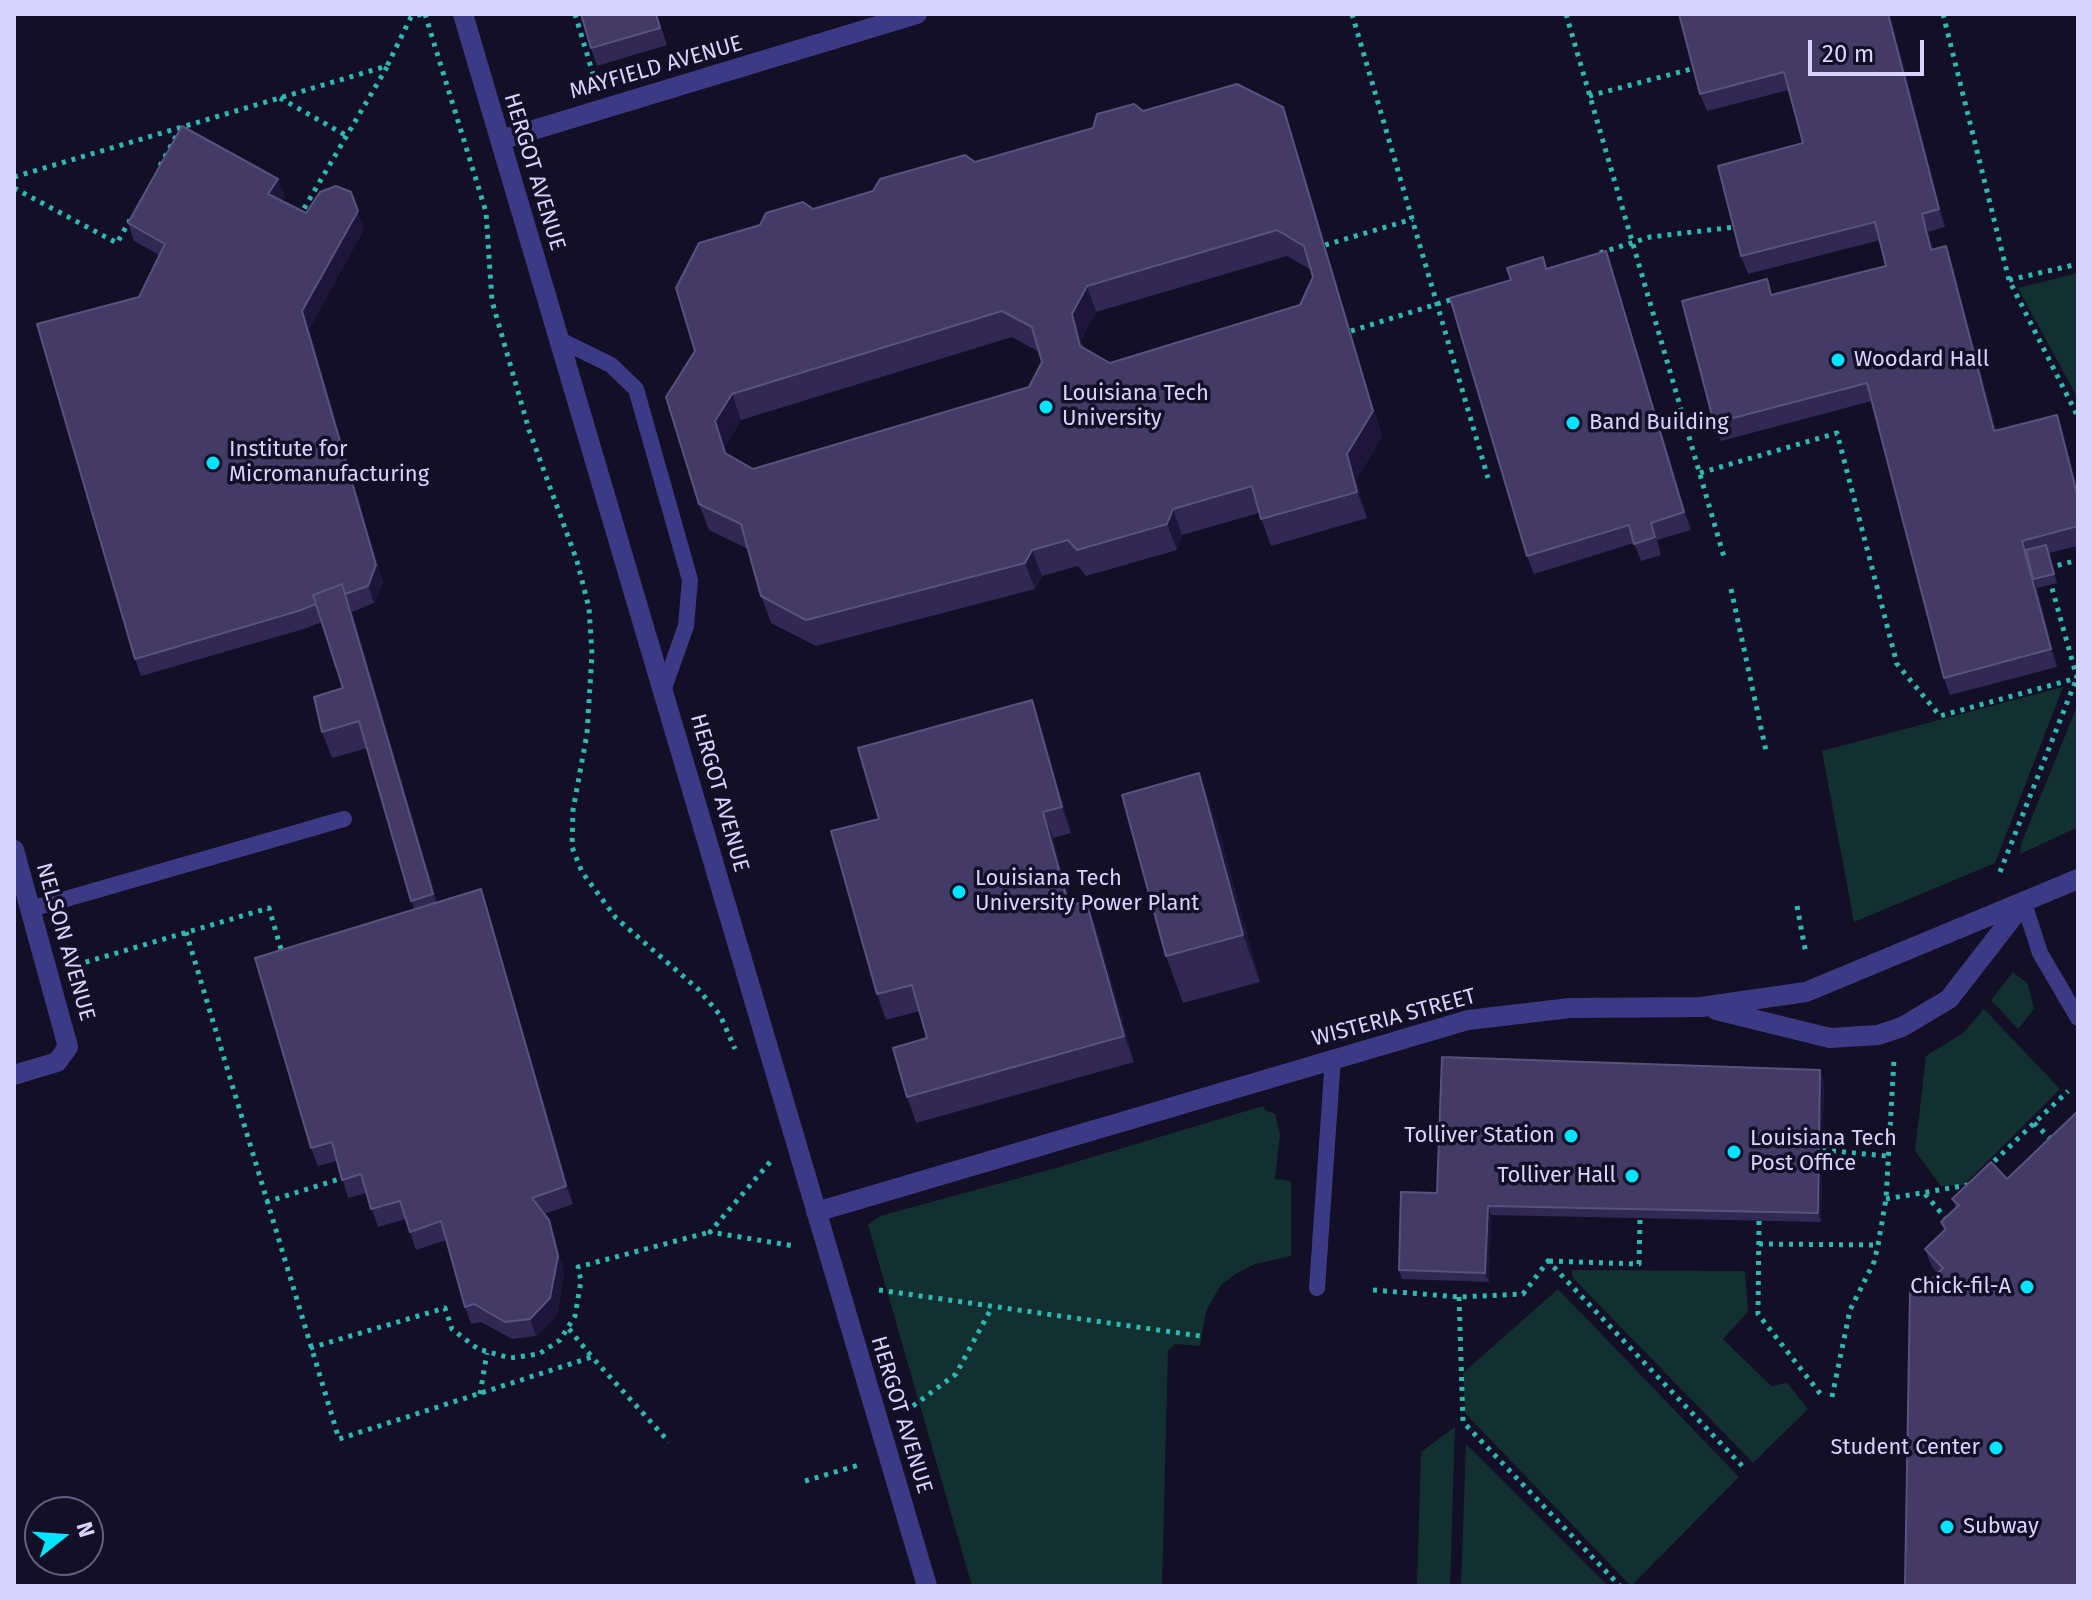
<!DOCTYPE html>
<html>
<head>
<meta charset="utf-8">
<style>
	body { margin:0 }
	#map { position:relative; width:2092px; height:1600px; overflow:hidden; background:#130f26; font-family:"Fira Sans",sans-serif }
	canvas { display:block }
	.frame { position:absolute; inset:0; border:16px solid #d9d4ff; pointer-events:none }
	.north { position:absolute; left:24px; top:1496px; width:80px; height:80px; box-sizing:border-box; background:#130f26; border:2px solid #625e7d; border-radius:50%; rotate:73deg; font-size:22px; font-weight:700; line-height:32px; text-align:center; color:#d9d4ff }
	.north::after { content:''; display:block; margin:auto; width:28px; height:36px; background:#00e5ff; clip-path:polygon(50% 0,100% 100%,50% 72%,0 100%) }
	.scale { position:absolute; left:1808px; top:40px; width:116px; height:36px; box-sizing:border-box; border:4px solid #d9d4ff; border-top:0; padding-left:10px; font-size:24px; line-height:28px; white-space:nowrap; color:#d9d4ff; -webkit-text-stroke:6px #130f26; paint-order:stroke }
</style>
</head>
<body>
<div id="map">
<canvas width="2092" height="1600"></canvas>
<div class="frame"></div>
<div class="north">N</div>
<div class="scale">20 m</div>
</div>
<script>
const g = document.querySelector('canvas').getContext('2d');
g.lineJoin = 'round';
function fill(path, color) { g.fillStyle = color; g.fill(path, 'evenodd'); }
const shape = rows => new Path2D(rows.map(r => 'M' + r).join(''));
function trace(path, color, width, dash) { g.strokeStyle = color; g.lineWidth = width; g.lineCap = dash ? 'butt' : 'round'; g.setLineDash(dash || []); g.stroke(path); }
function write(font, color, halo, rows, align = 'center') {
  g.font = font + ' "Fira Sans",sans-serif'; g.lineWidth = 7; g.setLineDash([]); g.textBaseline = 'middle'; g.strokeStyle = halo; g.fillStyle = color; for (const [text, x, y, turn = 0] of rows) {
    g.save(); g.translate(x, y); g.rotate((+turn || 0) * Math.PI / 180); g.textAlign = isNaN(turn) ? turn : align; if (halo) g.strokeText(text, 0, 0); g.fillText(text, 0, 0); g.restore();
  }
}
fill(shape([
	[2078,273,2078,399,2018,288],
	[2063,687,1995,863,1854,922,1822,751],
	[2078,704,2078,827,2020,854,2021,844],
	[2013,972,2028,984,2034,1009,2018,1029,1991,1000],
	[1984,1009,2060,1089,1964,1185,1941,1186,1915,1151,1926,1056,1963,1033],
	[1263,1106,1265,1110,1275,1114,1280,1134,1275,1179,1291,1181,1291,1256,1255,1264,1234,1275,1221,1285,1206,1311,1200,1346,1175,1344,1168,1351,1162,1586,972,1586,868,1225,880,1216,1056,1168],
	[1572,1270,1745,1271,1748,1312,1723,1339,1771,1386,1787,1383,1808,1409,1753,1463,1573,1278],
	[1558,1289,1739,1477,1631,1586,1465,1413,1463,1373],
	[1455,1427,1450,1586,1417,1586,1421,1452],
	[1466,1444,1608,1586,1461,1586]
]), '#12302f');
trace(shape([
	[425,14,486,212,492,301,529,430,577,561,589,608,592,654,587,734,573,810,572,847,582,872,616,918,698,989,720,1015,735,1049],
	[575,14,593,74],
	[1352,14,1488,478],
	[1566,14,1724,557],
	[1943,14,2009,280,2078,417],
	[1589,96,1695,68],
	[280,98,347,136],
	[160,166,181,127],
	[14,177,387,66,411,17,422,14],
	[14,188,117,243,130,220],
	[299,217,387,67],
	[1325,245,1413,219],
	[1600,253,1650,237,1735,227],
	[2009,280,2078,264],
	[1351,331,1456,298],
	[1700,473,1837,433,1897,664,1940,716,2077,678,2050,581],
	[2048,568,2078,560],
	[1731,589,1766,751],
	[2000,872,2078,675],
	[1797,906,1806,954],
	[186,932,339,1439,592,1357,669,1442],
	[76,965,269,908,283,956],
	[2034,1123,2054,1142],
	[1822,1150,1887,1156],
	[770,1162,710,1232,794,1246],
	[1987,1168,2068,1091],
	[1925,1194,1948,1221],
	[1886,1199,1968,1185],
	[266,1202,343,1178],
	[1759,1221,1758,1314,1822,1396],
	[1759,1244,1878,1245],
	[1549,1261,1639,1264,1640,1218],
	[879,1290,1200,1336],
	[1373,1290,1459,1297,1523,1294,1548,1261,1746,1470],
	[1459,1297,1463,1422,1620,1586],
	[569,1329,592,1357],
	[310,1348,445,1308,452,1329,478,1349,510,1358,539,1354,560,1340,575,1316,581,1281,578,1267,710,1232],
	[480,1394,487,1353],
	[1832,1397,1850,1310,1874,1262,1878,1245,1886,1199,1894,1059],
	[913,1406,956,1374,992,1307],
	[805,1481,859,1465]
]), '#2fb8b0', 5, [4, 6]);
trace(shape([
	[560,340,611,365,636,389,690,580,686,626,664,688],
	[2024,903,2040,953,2078,1018],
	[31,909,344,819],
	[1317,1288,1333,1058]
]), '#3d3a85', 16);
trace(shape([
	[463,14,927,1586],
	[500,140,917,14],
	[14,850,68,1047,57,1062,14,1075],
	[1716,1010,1830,1038,1878,1035,1902,1027,1949,999,2022,905],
	[816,1212,1468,1020,1570,1008,1701,1007,1806,992,2078,879]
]), '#3d3a85', 20);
fill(shape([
	[657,14,667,45,597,66,591,48],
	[1679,14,1890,14,1945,227,1928,232,1933,249,1952,264,1996,430,2063,432,2078,491,2078,546,2049,553,2057,583,2037,588,2057,667,1950,695,1944,678,1872,401,1721,441,1714,423,1773,295,1886,266,1880,240,1748,274,1741,256,1803,143,1789,90,1707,111,1700,94],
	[1283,107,1292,133,1382,437,1356,480,1367,518,1271,546,1259,513,1182,535,1177,550,1086,576,1078,566,1042,576,1035,589,816,646,771,623,761,596,748,549,709,530,699,504,666,397,813,209,1093,128,1143,111],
	[1287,256,1311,270,1313,277,1300,305,1110,363,1084,348,1081,340,1096,312],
	[1012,337,1039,352,1042,362,1029,387,753,469,727,454,725,447,741,420],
	[285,196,282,201,306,213,364,229,309,329,383,583,374,603,352,612,437,902,487,907,573,1204,544,1214,549,1220,555,1238,564,1274,557,1315,536,1336,512,1339,481,1322,471,1324,465,1307,446,1240,416,1250,406,1219,378,1227,366,1193,348,1198,337,1161,318,1166,311,1148,414,909,367,748,332,758,322,732,343,688,322,622,304,629,141,676,135,659,139,297,159,255,134,241,128,223],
	[1543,257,1547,269,1612,269,1691,530,1657,540,1661,555,1641,561,1634,543,1534,574,1527,556,1511,280],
	[1032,700,1041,727,1071,833,1053,838,1071,905,1096,927,1134,1062,916,1123,907,1097,927,1038,920,1011,886,1020,877,994,879,819],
	[1216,820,1260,982,1183,1003,1166,956],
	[1824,1079,1821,1222,1491,1215,1489,1282,1402,1279,1399,1270,1437,1193],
	[2007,1179,2078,1586,1918,1292,1937,1273,1932,1267,1925,1249,1944,1231,1941,1222,1956,1208,1952,1199]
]), '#312854');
fill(shape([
	[1888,14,1890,14,1945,227,1939,209],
	[1283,107,1292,133,1382,437,1356,480,1367,518,1357,492,1347,454],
	[278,179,285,196,275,211,268,194],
	[351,192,364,229,309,329,383,583,374,603,368,586,302,311],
	[1922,214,1928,232,1937,268,1931,250],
	[1946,246,1952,264,2001,449,1994,431],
	[1606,251,1612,269,1691,530,1684,512],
	[1087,286,1096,312,1081,340,1090,373,1080,346,1072,314],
	[732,394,741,420,725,447,735,480,715,421],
	[2057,415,2063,432,2078,491,2078,498],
	[1173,509,1182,535,1177,550,1167,524],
	[2022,541,2029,559,2057,667,2051,649],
	[1032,550,1042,576,1035,589,1025,563],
	[342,584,351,610,442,921,433,894],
	[1032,700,1041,727,1071,833,1062,807],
	[1199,773,1216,820,1260,982,1243,935],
	[1043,812,1053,838,1078,932,1069,906],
	[481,889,487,907,573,1204,566,1186],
	[1086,901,1096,927,1134,1062,1124,1036],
	[1820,1070,1824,1079,1821,1222,1818,1213],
	[1488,1206,1491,1215,1489,1282,1485,1273],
	[549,1220,555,1238,564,1274,557,1315,536,1336,530,1319]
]), '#1d163a');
const building = shape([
	[581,14,656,14,660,28,591,48,581,14],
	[1679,14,1888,14,1939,209,1922,214,1931,250,1946,246,1994,431,2057,415,2078,498,2078,526,2022,541,2051,649,1944,678,1867,383,1714,423,1682,301,1767,279,1771,295,1886,266,1875,222,1741,256,1718,166,1803,143,1784,72,1700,94,1679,14],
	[1237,84,1283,107,1373,411,1347,454,1357,492,1261,519,1252,486,1173,509,1167,524,1077,550,1068,540,1032,550,1025,563,806,620,761,596,741,524,699,504,666,397,695,351,676,288,699,243,760,225,766,213,803,202,813,209,873,191,880,179,965,155,975,162,1093,128,1097,114,1134,104,1143,111,1237,84],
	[1277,230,1304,246,1313,277,1300,305,1110,363,1080,346,1072,314,1087,286,1277,230],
	[1002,311,1032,327,1042,362,1029,387,753,469,725,453,715,421,732,394,1002,311],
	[182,126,278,179,268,194,306,213,320,192,336,186,351,192,358,211,302,311,376,565,368,586,345,594,342,584,313,595,316,604,298,611,135,659,37,324,139,297,165,244,128,223,182,126],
	[1606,251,1684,512,1651,523,1655,537,1634,544,1629,525,1527,556,1450,298,1511,280,1507,268,1543,257,1546,269,1606,251],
	[2046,545,2054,574,2033,579,2026,550,2046,545],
	[342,584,433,894,411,901,359,721,322,732,314,697,343,688,313,595,342,584],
	[1032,700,1062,807,1043,812,1069,906,1086,901,1124,1036,907,1097,893,1048,927,1038,912,985,877,994,831,831,879,819,858,748,1032,700],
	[1199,773,1243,935,1166,956,1122,795,1199,773],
	[481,889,566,1186,532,1198,549,1220,558,1256,550,1298,530,1319,505,1322,474,1304,465,1307,441,1221,410,1232,400,1201,371,1209,361,1174,342,1180,332,1142,311,1148,255,958,481,889],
	[1442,1057,1820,1070,1818,1213,1488,1206,1485,1273,1399,1270,1401,1192,1437,1193,1442,1057],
	[2078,1111,2078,1586,1905,1586,1910,1292,1918,1292,1943,1268,1925,1249,1946,1229,1941,1222,1959,1205,1952,1199,1991,1162,2007,1179,2078,1111]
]);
fill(building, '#433a66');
trace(building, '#5a527e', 2);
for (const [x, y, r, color] of [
	[1838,360,8,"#00e5ff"],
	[1046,407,8,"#00e5ff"],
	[1573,423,8,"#00e5ff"],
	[213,463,8,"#00e5ff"],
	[959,892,8,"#00e5ff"],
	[1571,1136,8,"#00e5ff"],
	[1734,1152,8,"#00e5ff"],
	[1632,1176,8,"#00e5ff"],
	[2027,1287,8,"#00e5ff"],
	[1996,1448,8,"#00e5ff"],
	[1947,1527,8,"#00e5ff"]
]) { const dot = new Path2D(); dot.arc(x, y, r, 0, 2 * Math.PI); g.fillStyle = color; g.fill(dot); trace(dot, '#130f26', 3); }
write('22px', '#d9d4ff', '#130f26', [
	["MAYFIELD AVENUE",656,68,-16],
	["HERGOT AVENUE",534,172,73],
	["HERGOT AVENUE",719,793,74],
	["NELSON AVENUE",65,942,74],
	["WISTERIA STREET",1394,1018,-15],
	["HERGOT AVENUE",901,1415,73]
]);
write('22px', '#d9d4ff', '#130f26', [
	["Woodard Hall",1854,360],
	["Louisiana Tech",1062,394],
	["University",1062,419],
	["Band Building",1589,423],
	["Institute for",229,450],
	["Micromanufacturing",229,475],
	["Louisiana Tech",975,879],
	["University Power Plant",975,904],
	["Tolliver Station",1555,1136,"right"],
	["Louisiana Tech",1750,1139],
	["Post Office",1750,1164],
	["Tolliver Hall",1616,1176,"right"],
	["Chick-fil-A",2011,1287,"right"],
	["Student Center",1980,1448,"right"],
	["Subway",1963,1527]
], 'left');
</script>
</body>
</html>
